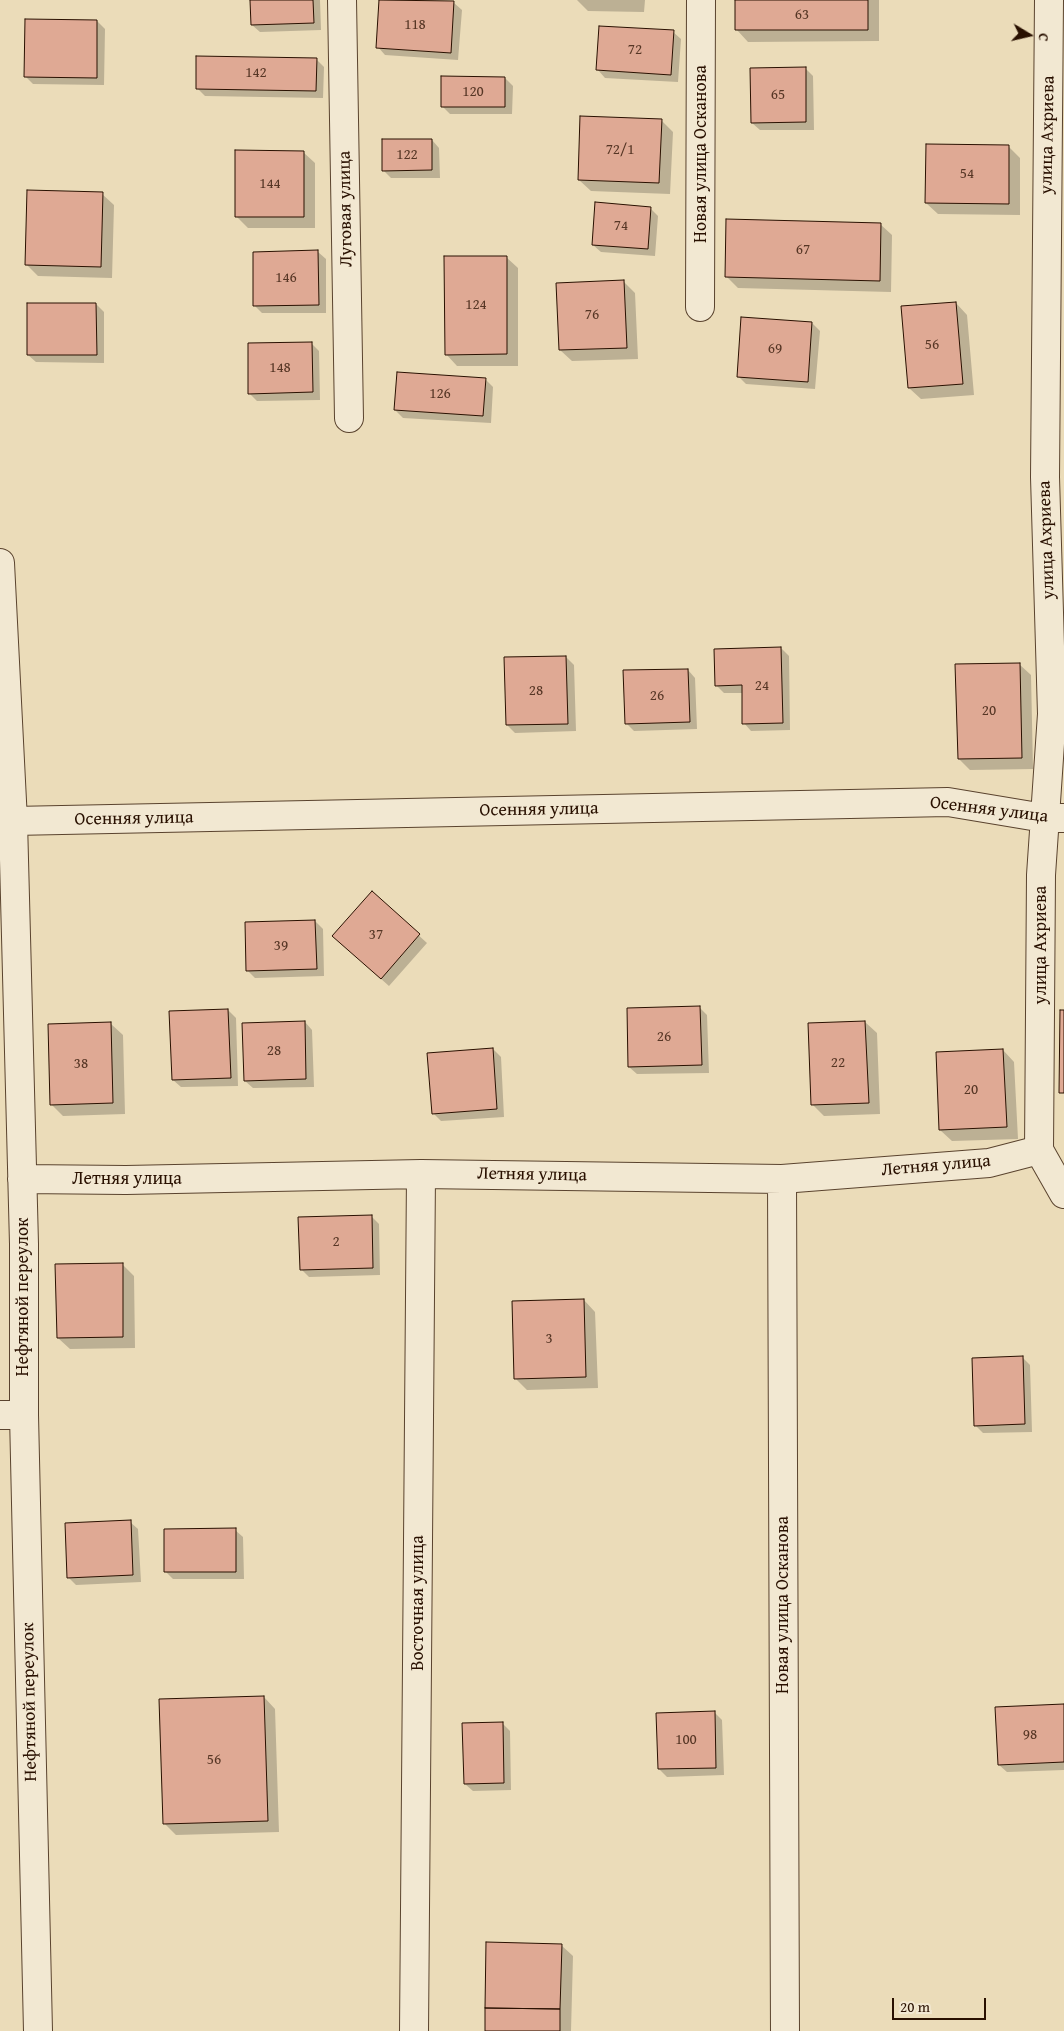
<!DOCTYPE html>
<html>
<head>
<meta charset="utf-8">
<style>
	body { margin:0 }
	#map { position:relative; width:1064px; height:2031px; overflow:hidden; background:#ebdcb9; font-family:"Gentium Book Plus",serif }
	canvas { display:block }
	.north { position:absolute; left:1004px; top:10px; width:50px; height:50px; -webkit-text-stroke:4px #f2e8d2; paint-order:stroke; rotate:99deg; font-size:14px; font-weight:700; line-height:20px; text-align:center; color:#291000 }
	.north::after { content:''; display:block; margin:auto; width:18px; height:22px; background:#291000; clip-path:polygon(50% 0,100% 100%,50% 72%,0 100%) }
	.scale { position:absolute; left:892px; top:1998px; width:94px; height:22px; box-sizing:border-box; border:2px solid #291000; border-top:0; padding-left:6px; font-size:15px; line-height:18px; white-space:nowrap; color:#291000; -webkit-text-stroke:4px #f2e8d2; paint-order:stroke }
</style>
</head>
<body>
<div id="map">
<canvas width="1064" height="2031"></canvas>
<div class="north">С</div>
<div class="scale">20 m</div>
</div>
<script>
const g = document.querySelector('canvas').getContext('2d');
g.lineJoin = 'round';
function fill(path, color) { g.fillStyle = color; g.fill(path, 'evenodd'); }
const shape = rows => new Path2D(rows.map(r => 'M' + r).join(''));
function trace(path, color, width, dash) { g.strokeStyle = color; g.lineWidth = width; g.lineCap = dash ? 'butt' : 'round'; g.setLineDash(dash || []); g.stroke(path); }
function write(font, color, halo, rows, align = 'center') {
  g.font = font + ' "Gentium Book Plus",serif'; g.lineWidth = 4.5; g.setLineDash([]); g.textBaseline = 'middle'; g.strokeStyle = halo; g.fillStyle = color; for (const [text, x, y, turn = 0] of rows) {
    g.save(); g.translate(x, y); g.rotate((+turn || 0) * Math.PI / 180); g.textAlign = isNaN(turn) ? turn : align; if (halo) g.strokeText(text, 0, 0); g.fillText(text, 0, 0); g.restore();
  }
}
fill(shape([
	[251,0,320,0,321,30,260,32,252,25],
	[381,0,454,3,462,10,458,60,385,55,378,47],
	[577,0,645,0,644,12,588,11],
	[736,0,879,0,879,41,748,42,737,30],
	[97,21,105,29,104,85,33,84,25,76],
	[673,32,681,39,678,82,605,78,598,70],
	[316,59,324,67,323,98,205,96,197,88],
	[805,68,813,76,814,130,760,130,752,123],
	[505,78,513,86,512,114,450,114,442,106],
	[661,120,673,132,670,194,591,191,579,180],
	[432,140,439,148,440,178,391,178,383,170],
	[1009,147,1020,158,1020,215,938,214,926,203],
	[303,152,315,163,315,228,248,228,237,217],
	[102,194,114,205,112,278,38,276,26,264],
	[650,208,658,216,655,256,601,252,593,245],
	[880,224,892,235,891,292,738,288,726,276],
	[318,252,326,259,326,313,262,313,255,306],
	[506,257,518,268,518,366,457,366,446,354],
	[624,282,635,293,638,359,572,361,560,350],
	[956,303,967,315,974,395,921,399,909,388],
	[96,304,104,312,104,363,36,362,28,355],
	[812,323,820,331,815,389,746,384,738,376],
	[311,343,319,351,320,400,257,401,250,394],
	[485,379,493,387,491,423,403,418,395,410],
	[781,648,789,656,790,730,751,731,744,723,743,693,724,693,717,686],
	[566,657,574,665,576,731,515,733,507,725],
	[1019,664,1031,675,1033,769,970,770,959,759],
	[688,670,695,678,697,729,634,731,626,723],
	[372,893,427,943,389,986,342,944],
	[315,921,323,929,324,976,255,978,248,971],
	[700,1008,707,1015,709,1073,637,1074,629,1067],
	[228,1010,236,1018,238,1086,181,1087,173,1080],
	[305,1022,312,1030,314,1087,253,1088,245,1081],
	[865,1022,877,1033,880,1114,824,1116,813,1105],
	[111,1024,123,1035,125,1114,63,1116,51,1104],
	[493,1049,501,1057,504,1117,441,1121,433,1113],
	[1003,1050,1014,1062,1018,1139,952,1141,940,1130],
	[371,1216,379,1224,380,1275,309,1277,301,1269],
	[122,1264,134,1276,135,1348,70,1349,58,1338],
	[584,1300,595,1312,598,1388,527,1390,515,1378],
	[1022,1357,1030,1365,1032,1432,983,1433,975,1425],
	[130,1522,138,1529,141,1582,76,1585,68,1577],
	[235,1530,243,1537,244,1579,173,1579,166,1572],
	[264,1697,275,1709,279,1832,176,1835,164,1823],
	[1064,1705,1064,1770,1007,1772,999,1765],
	[714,1712,722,1720,724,1775,667,1777,659,1769],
	[502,1723,510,1731,511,1790,473,1791,465,1784],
	[561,1945,573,1956,571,2031,486,2031]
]), '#0003');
const building = shape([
	[250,0,313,0,314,23,251,25,250,0],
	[379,0,454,1,451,53,376,48,379,0],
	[735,0,868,0,868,30,735,30,735,0],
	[25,19,97,20,97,78,24,77,25,19],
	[599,26,674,30,671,75,596,70,599,26],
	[196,56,317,58,316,91,196,89,196,56],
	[806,67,806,122,751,123,750,68,806,67],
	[441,76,505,77,505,107,441,107,441,76],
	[580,116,662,119,659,183,578,180,580,116],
	[382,139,432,139,432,170,382,171,382,139],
	[926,144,1009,145,1009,204,925,203,926,144],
	[235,150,304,151,304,217,235,217,235,150],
	[27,190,103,192,101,267,25,265,27,190],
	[595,202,651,207,648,249,592,245,595,202],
	[726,219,881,223,880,281,725,277,726,219],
	[318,250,319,305,253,306,253,252,318,250],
	[444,256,507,256,507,354,445,355,444,256],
	[624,280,627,348,559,350,556,283,624,280],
	[956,302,963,384,908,388,901,306,956,302],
	[27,303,96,303,97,355,27,355,27,303],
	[741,317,812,322,808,382,737,377,741,317],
	[312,342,313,392,248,394,248,343,312,342],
	[397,372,486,378,483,416,394,410,397,372],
	[781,647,783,723,742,724,742,685,715,686,714,649,781,647],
	[566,656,568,724,506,725,504,657,566,656],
	[1020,663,1022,758,958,759,955,664,1020,663],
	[688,669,690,722,625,724,623,670,688,669],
	[372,891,420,934,381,979,332,936,372,891],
	[315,920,317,969,246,971,245,922,315,920],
	[700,1006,702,1065,628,1067,627,1008,700,1006],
	[228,1009,231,1078,172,1080,169,1011,228,1009],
	[1060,1010,1064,1010,1064,1093,1059,1093,1060,1010],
	[305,1021,306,1079,244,1081,242,1023,305,1021],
	[865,1021,869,1103,811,1105,808,1023,865,1021],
	[111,1022,113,1103,50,1105,48,1024,111,1022],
	[493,1048,497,1109,432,1114,427,1053,493,1048],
	[1003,1049,1007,1127,939,1130,936,1052,1003,1049],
	[372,1215,373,1268,300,1270,298,1217,372,1215],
	[123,1263,123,1337,57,1338,55,1264,123,1263],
	[584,1299,586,1377,514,1379,512,1301,584,1299],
	[1023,1356,1025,1424,974,1426,972,1358,1023,1356],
	[131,1520,133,1575,67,1578,65,1523,131,1520],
	[236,1528,236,1572,164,1572,164,1529,236,1528],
	[264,1696,268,1821,163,1824,159,1699,264,1696],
	[1064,1704,1064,1762,998,1765,995,1707,1064,1704],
	[715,1711,716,1768,658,1769,656,1713,715,1711],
	[503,1722,504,1783,464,1784,462,1723,503,1722],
	[486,1942,562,1944,560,2009,485,2008,486,1942],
	[485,2008,560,2009,560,2031,485,2031,485,2008]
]);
fill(building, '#dfa994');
trace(building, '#291000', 1);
const street = shape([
	[342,0,349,418],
	[1049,0,1045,477,1052,714,1041,875,1039,1150,1064,1194],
	[700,307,701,0],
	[0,563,13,821,24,1244,24,1415,38,2031],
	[13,821,948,802,1044,818,1064,818],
	[22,1179,126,1180,421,1174,782,1179,989,1163,1039,1150],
	[782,1179,785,2031],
	[0,1415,24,1415],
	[414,2031,421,1174]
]);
trace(street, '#5a432e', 30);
trace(street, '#f2e8d2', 28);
write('15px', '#563625', null, [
	["63",802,15],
	["118",415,25],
	["72",635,50],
	["142",256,73],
	["120",473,92],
	["65",778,95],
	["72/1",620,150],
	["122",407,155],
	["54",967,174],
	["144",270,184],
	["74",621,226],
	["67",803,250],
	["146",286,278],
	["124",476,305],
	["76",592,315],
	["56",932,345],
	["69",775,349],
	["148",280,368],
	["126",440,394],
	["24",762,686],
	["28",536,691],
	["26",657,696],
	["20",989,711],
	["37",376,935],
	["39",281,946],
	["26",664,1037],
	["28",274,1051],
	["22",838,1063],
	["38",81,1064],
	["20",971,1090],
	["2",336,1242],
	["3",549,1339],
	["98",1030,1735],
	["100",686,1740],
	["56",214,1760]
]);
write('18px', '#291000', '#f2e8d2', [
	["улица Ахриева",1048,135,-89],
	["Новая улица Осканова",701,154,-90],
	["Луговая улица",346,209,-91],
	["улица Ахриева",1047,540,-92],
	["Осенняя улица",539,810,-1],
	["Осенняя улица",989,810,7],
	["Осенняя улица",134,819,-1],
	["улица Ахриева",1041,945,-90],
	["Летняя улица",936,1166,-5],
	["Летняя улица",532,1175,1],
	["Летняя улица",127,1179],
	["Нефтяной переулок",23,1297,-90],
	["Восточная улица",418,1603,-90],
	["Новая улица Осканова",783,1605,-90],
	["Нефтяной переулок",30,1702,-91]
]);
</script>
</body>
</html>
